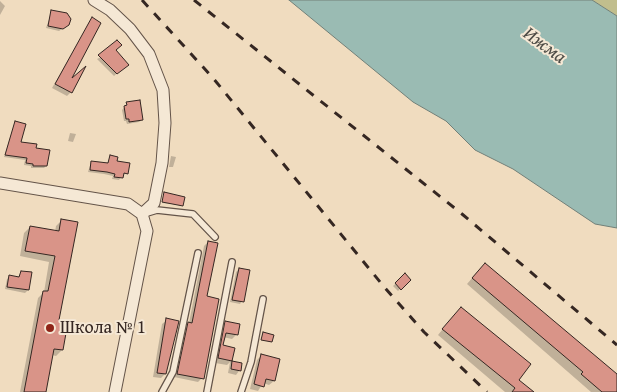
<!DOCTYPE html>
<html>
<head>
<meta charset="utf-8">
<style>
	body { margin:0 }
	canvas { display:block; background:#f0dcbf }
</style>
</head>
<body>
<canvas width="617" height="392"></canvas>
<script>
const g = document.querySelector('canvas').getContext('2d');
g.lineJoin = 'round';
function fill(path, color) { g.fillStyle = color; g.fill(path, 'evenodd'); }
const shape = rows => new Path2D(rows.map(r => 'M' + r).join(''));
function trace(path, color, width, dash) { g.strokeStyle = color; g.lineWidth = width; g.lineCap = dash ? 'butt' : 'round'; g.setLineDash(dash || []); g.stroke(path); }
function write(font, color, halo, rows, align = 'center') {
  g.font = font + ' "Gentium Book Plus",serif'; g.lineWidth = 4; g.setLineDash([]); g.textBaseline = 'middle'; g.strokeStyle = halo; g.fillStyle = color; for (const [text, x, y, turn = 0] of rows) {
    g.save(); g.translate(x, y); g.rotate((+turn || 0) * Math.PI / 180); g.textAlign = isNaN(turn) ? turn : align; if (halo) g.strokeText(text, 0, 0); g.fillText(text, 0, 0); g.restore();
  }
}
fill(shape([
	[592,0,617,0,617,16]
]), '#c1be8d');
const water = shape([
	[289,0,592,0,617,16,617,228,595,224,513,169,475,150,446,121,413,102,289,0]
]);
fill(water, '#9abbb3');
trace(water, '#728079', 1);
fill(shape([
	[0,1,5,6,0,15],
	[52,11,65,27,59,31,46,28],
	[92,19,68,82,71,92,67,96,52,88],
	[115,50,124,67,114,76,97,59],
	[127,104,142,120,139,122,127,124,126,121,124,121,122,110],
	[15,122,19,143,35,149,46,166,44,168,31,168,31,166,24,165,25,160,4,157],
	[70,133,76,134,73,142,68,141],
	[171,156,176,157,173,167,169,167],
	[110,157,127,173,122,175,119,180,112,179,113,176,104,174,88,172,91,162,107,164],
	[164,194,182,205,162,203],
	[62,220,58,321,62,350,56,356,52,355,45,392,20,392,38,298,44,292,49,262,20,256,24,233,30,227,55,232,56,226],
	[208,242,202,378,198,382,174,377,185,328,189,323,204,246],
	[239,269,242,301,240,304,230,302,236,272],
	[479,270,617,376,617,392,591,392,467,284],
	[21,272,28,290,25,293,5,289,7,279,10,277,18,278],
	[405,275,409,280,398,291,393,286],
	[455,314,517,380,527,392,505,392,438,335],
	[167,320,165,374,161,378,153,377,162,324],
	[226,323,236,335,232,339,223,337,222,346,234,349,231,362,241,364,239,371,236,375,228,373,230,362,227,365,215,363,221,327],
	[261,356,274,381,269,385,263,383,258,391,250,389,257,360]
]), '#0003');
const building = shape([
	[51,10,67,13,71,19,69,25,63,29,48,26,51,10],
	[92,17,101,23,72,78,86,66,72,93,55,84,92,17],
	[117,40,122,45,116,50,129,65,117,74,98,55,117,40],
	[140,100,143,120,129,122,129,119,126,119,124,106,127,105,126,102,140,100],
	[15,121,26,124,21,142,37,144,36,148,50,150,47,166,33,166,33,164,26,163,27,158,5,155,15,121],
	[110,155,118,157,117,161,130,163,128,174,124,173,123,178,114,177,115,174,107,172,90,170,91,161,108,163,110,155],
	[164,192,185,197,183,206,162,202,164,192],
	[61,219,78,222,59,320,68,322,63,350,54,349,46,392,24,392,43,291,48,291,55,256,25,251,30,226,59,231,61,219],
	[208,241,218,243,207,296,219,299,204,379,177,374,188,322,192,323,208,241],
	[485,263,617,374,617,392,602,392,581,374,583,372,472,278,485,263],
	[239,268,250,270,244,302,232,300,239,268],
	[21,271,32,272,29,290,7,287,9,275,19,277,21,271],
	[405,273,411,280,401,290,395,283,405,273],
	[461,307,531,364,519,380,534,392,512,392,515,388,442,329,461,307],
	[166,318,179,321,166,374,157,373,166,318],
	[225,321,240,324,238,335,226,333,223,345,235,348,232,361,218,358,225,321],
	[263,332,274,335,272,342,261,340,263,332],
	[261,354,280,359,275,381,266,379,264,387,254,384,261,354],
	[232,361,242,363,241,371,231,369,232,361]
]);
fill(building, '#d99488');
trace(building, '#352722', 1);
const service = shape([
	[147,213,157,210,193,214,215,237],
	[162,392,173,372,198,253],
	[207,392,232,262],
	[241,392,251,362,263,299]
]);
const minor = shape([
	[94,0,110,10,130,29,149,54,163,90,165,123,162,163,154,203,142,214],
	[0,183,128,204,142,214],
	[115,392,147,231,142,214]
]);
trace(service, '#645449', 8);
trace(minor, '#645449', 13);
trace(service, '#f5e8d5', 5.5);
trace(minor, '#f5e8d5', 11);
trace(shape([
	[142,0,213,78,385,288,424,332,487,392],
	[194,0,462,214,617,345]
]), '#352722', 3, [9, 9]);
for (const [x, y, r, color] of [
	[50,328,5,"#8f2418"]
]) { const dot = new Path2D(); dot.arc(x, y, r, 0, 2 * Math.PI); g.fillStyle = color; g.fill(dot); trace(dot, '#f5e8d5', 2); }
write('18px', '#352722', '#f5e8d5', [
	["Школа № 1",60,328]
], 'left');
write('italic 19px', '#4e4c46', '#f5e8d5', [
	["Ижма",544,46,36]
]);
</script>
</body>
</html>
